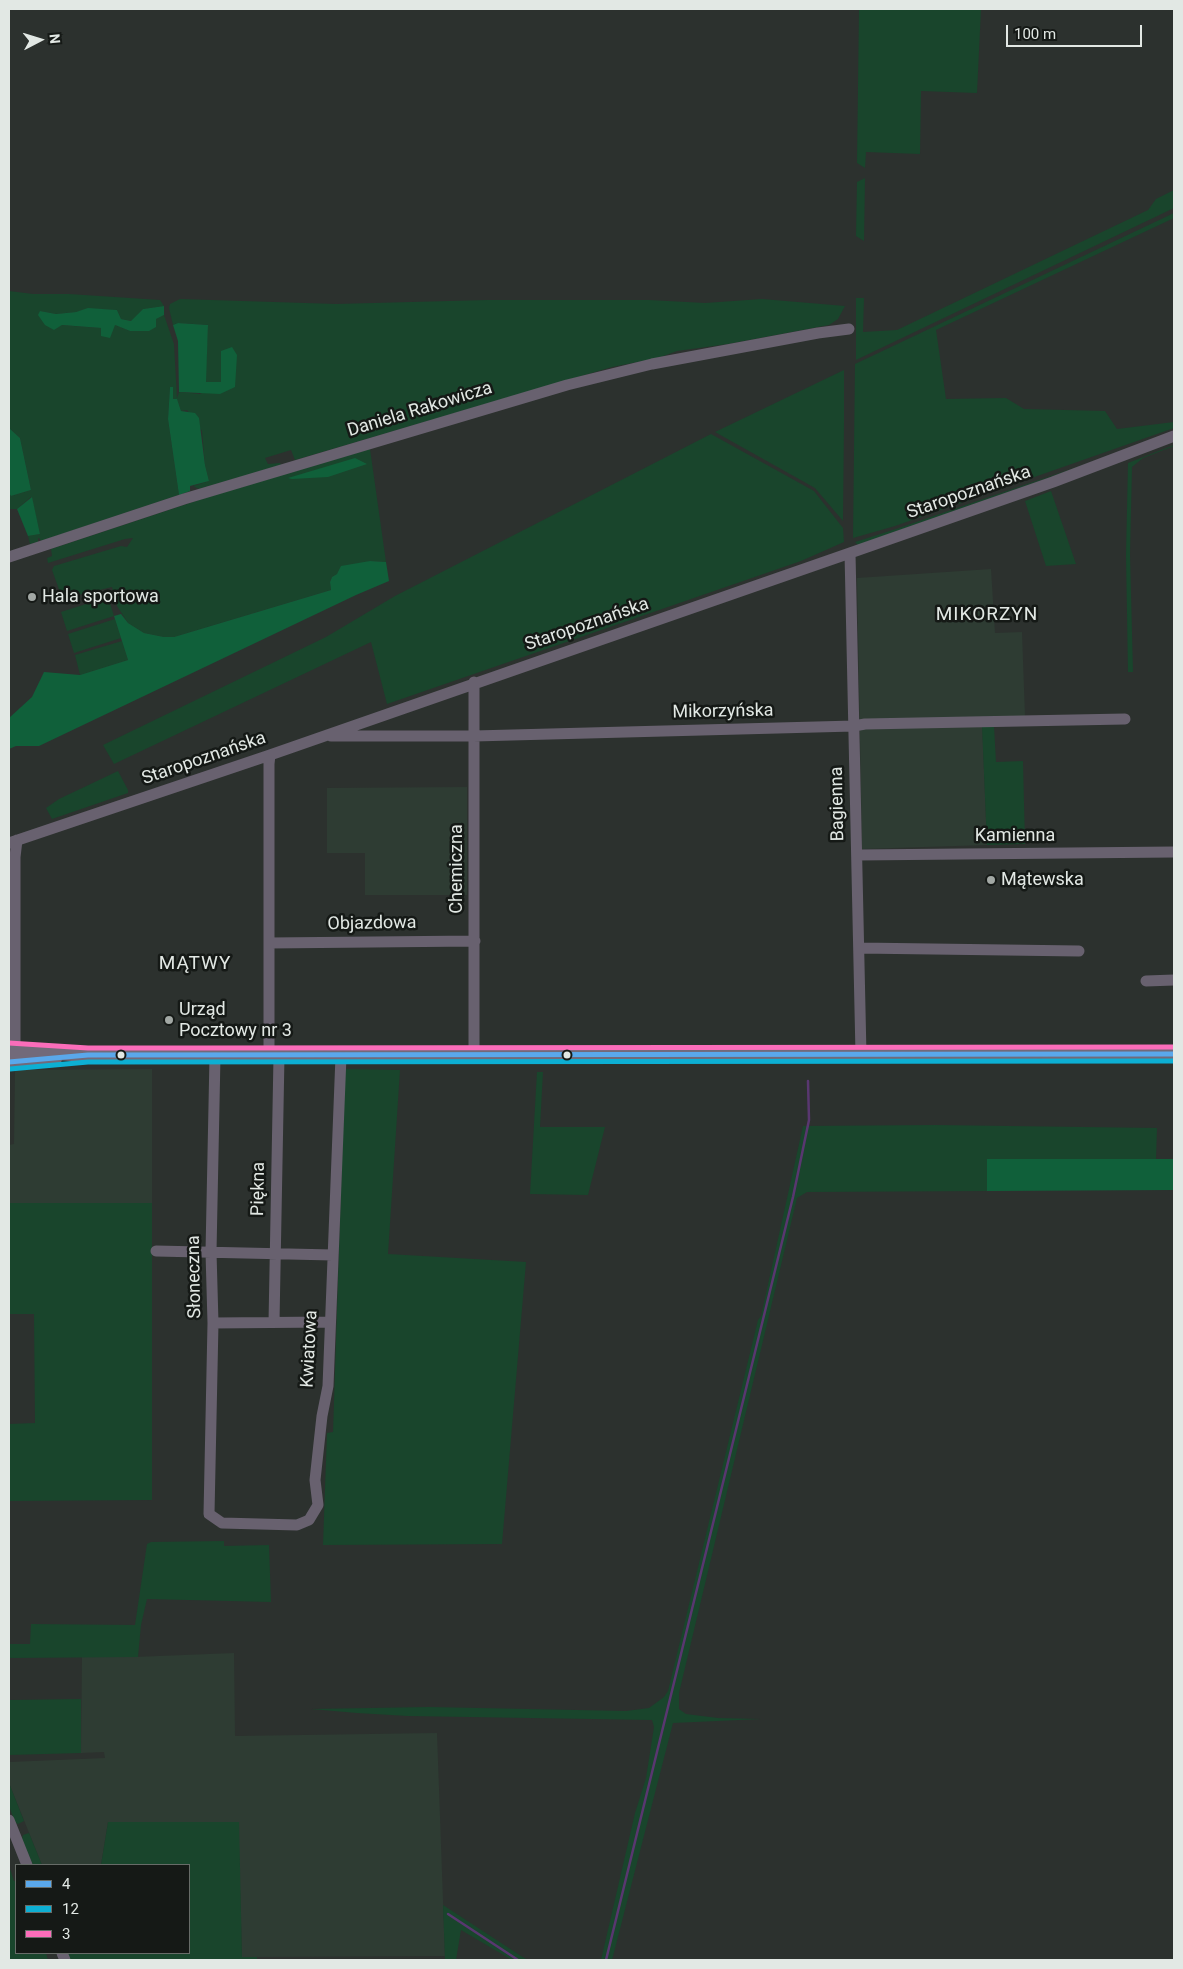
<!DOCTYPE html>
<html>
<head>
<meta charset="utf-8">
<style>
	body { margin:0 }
	#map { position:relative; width:1183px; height:1969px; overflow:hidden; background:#2c312e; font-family:Roboto,sans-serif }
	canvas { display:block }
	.frame { position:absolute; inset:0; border:10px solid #e2e8e4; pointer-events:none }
	.legend { position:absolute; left:15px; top:1864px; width:175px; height:90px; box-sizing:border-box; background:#151916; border:1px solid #676c68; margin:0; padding:6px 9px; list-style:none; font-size:15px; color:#e2e8e4 }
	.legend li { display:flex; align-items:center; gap:10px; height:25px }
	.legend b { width:25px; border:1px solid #676c68 }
	.north { position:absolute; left:15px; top:15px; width:50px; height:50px; -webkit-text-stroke:4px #151916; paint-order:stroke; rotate:85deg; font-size:14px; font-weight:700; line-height:20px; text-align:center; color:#e2e8e4 }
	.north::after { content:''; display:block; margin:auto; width:18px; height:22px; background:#e2e8e4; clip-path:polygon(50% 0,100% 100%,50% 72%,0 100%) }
	.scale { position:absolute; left:1006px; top:25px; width:136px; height:22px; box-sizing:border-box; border:2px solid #e2e8e4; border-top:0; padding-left:6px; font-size:15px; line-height:18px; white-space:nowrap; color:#e2e8e4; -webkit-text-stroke:4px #151916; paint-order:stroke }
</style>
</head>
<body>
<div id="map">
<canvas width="1183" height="1969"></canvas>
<div class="frame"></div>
<ul class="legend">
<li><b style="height:6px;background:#5aa8eb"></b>4</li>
<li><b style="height:6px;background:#0dafd3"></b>12</li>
<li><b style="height:6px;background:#fb6dba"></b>3</li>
</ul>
<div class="north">N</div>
<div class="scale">100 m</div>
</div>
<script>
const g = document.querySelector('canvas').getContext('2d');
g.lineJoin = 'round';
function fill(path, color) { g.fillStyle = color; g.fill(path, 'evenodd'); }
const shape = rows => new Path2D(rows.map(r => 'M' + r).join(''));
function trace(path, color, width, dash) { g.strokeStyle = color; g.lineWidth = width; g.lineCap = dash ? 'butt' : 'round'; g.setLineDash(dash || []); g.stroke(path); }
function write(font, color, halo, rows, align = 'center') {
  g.font = font + ' Roboto,sans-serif'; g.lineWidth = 5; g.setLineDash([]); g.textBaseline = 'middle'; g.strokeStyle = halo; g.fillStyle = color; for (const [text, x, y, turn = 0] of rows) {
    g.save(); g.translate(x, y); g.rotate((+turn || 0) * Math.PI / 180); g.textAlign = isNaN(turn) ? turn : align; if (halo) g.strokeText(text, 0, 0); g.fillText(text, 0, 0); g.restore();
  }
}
fill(shape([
	[991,569,995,633,1022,632,1025,716,982,718,987,845,862,849,857,578],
	[467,787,467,895,365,895,365,853,327,853,327,788],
	[152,1069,152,1203,9,1203,9,1145,14,1144,15,1070],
	[234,1653,235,1736,437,1733,445,1956,242,1957,238,1822,108,1822,101,1865,42,1865,9,1783,9,1762,105,1758,104,1752,81,1753,82,1657,134,1657]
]), '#2e3c33');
fill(shape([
	[859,9,981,9,977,93,921,91,920,154,866,152,865,168,857,163],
	[865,178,864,241,856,236,857,182],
	[1174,190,1174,208,856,360,856,298,864,298,863,332,897,330,1148,210,1156,199],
	[1174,213,1174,218,936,330,946,399,1006,398,1024,409,1105,411,1117,429,1174,422,1174,428,895,526,853,538,855,364],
	[9,291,33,294,69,294,160,300,164,306,143,309,132,321,121,319,117,310,88,309,76,312,56,314,40,311,54,330,61,325,101,328,115,325,130,331,164,315,174,344,177,398,179,392,200,394,221,382,205,382,208,325,178,323,173,325,169,308,170,304,180,299,336,304,487,300,649,300,705,303,762,299,845,306,838,319,829,325,728,344,677,351,658,358,612,367,295,460,291,450,265,458,268,464,280,463,281,465,199,489,193,486,209,481,205,465,202,431,187,410,181,411,177,400,173,399,173,387,170,387,168,419,179,495,41,541,39,538,38,538,38,542,30,544,28,536,40,534,31,497,17,509,9,509,9,493,11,496,31,490,20,438,9,428],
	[844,370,844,423,843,521,815,488,715,432],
	[711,434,814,491,843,528,844,542,801,561,387,704,371,642,114,764,103,745,326,637,395,596],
	[1174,445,1174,446,1143,458,1132,467,1130,554,1133,672,1128,672,1126,555,1128,463],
	[370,449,386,562,370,561,337,574,332,577,330,582,331,590,174,637,164,637,144,633,128,623,117,606,112,587,66,598,61,595,52,570,54,566,121,546,127,547,133,538,125,539,48,563,47,558,52,556,51,549,208,497],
	[1109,456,858,545,855,542,896,529],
	[1051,491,1076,564,1046,566,1025,501],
	[108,597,114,616,67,631,61,612],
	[115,619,121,638,74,653,68,634],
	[122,641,128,660,80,675,75,655],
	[982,726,994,726,996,762,1023,761,1025,844,987,845],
	[118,771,128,790,128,793,52,819,46,808,59,799],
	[345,1069,400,1070,388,1254,526,1262,502,1544,323,1545,327,1433,333,1432],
	[537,1072,543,1072,540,1127,605,1127,588,1195,530,1194],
	[935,1125,1157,1128,1156,1159,987,1159,987,1191,807,1192,797,1198,679,1693,679,1709,686,1714,718,1718,761,1719,673,1723,612,1960,601,1960,635,1813,646,1778,654,1727,652,1720,408,1716,357,1713,311,1709,429,1707,626,1711,649,1708,664,1697,668,1691,758,1320,761,1316,803,1126],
	[9,1203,152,1203,152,1500,9,1501,9,1424,35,1423,34,1314,9,1314],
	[224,1541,224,1546,269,1545,271,1602,147,1599,141,1625,138,1657,9,1658,9,1644,30,1644,31,1624,135,1625,147,1544,151,1542],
	[81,1699,81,1753,9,1755,9,1700],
	[9,1783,24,1821,18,1824,15,1822,9,1806],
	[108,1822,239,1822,242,1957,257,1957,257,1960,70,1960,68,1953,189,1953,189,1865,101,1865],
	[29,1833,42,1865,33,1865,22,1839,23,1835],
	[9,1866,14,1881,16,1881,16,1953,46,1953,48,1960,9,1960],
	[443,1905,521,1956,528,1960,512,1960,461,1930,456,1960,445,1960]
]), '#19452c');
fill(shape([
	[164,306,164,315,156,319,156,327,149,331,130,331,115,325,110,338,101,336,101,328,62,325,54,330,45,325,38,315,40,311,56,314,76,312,88,308,117,310,121,319,131,321,143,309],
	[178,323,208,325,206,382,221,382,221,351,232,347,237,355,235,387,220,394,179,392,178,341,173,325],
	[170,387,173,387,173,399,177,399,181,411,195,413,199,418,205,465,209,481,190,486,190,491,179,495,168,419],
	[9,428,20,438,31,490,11,496,9,493],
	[355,458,367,464,328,477,292,479,288,478],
	[32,497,40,534,28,536,17,509],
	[370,561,386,562,389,581,356,595,39,746,16,746,9,749,9,718,32,697,44,672,80,675,128,660,114,616,121,614,128,623,144,633,164,637,174,637,331,590,330,582,332,577,337,574,341,566],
	[987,1159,1174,1159,1174,1190,987,1191]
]), '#10603a');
trace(shape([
	[448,1914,518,1960],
	[606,1960,793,1197,809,1120,808,1081]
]), '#593770', 2.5);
trace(shape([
	[850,553,861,1055],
	[9,557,184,499,567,385,652,364,818,333,849,329],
	[474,682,474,1056],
	[331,736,474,736,854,726,865,724,1125,719],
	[9,843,270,755,850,553,1053,482,1174,436],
	[857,855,1174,852],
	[269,943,475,941],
	[859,948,1079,951],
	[1146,981,1174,980],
	[215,1056,211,1252,213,1323,209,1514,222,1523,297,1525,309,1520,318,1505,315,1480,322,1416,328,1386,341,1056],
	[269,1056,269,764,270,755],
	[15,1058,15,857,17,840],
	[156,1251,333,1255],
	[274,1322,279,1056],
	[213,1323,329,1322],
	[9,1820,27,1865],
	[62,1953,65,1960]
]), '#68616f', 11);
trace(shape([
	[9,1050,88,1055,197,1056,1174,1054],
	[9,1062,55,1059]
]), '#726a7a', 14);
trace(shape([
	[9,1062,88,1055,1174,1054]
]), '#5aa8eb', 5);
trace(shape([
	[10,1069,88,1062,1174,1061]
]), '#0dafd3', 5);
trace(shape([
	[9,1043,88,1048,197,1048,1174,1047]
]), '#fb6dba', 5);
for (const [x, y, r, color] of [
	[32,597,5,"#a2a8a4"],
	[991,880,5,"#a2a8a4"],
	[169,1020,5,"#a2a8a4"],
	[121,1055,4.5,"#e2e8e4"],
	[567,1055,4.5,"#e2e8e4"]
]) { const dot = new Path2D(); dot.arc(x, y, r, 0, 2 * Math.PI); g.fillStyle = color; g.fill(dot); trace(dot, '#151916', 2); }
write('18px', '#e2e8e4', '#151916', [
	["Daniela Rakowicza",420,410,-17],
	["Staropoznańska",969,493,-19],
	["Staropoznańska",587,625,-19],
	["Mikorzyńska",723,712,-1],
	["Staropoznańska",204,759,-19],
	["Bagienna",838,804,-91],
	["Kamienna",1015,836],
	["Chemiczna",457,869,-90],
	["Objazdowa",372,924,-1],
	["Piękna",259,1189,-89],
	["Słoneczna",195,1277,-91],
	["Kwiatowa",310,1349,-87]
]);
write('18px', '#e2e8e4', '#151916', [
	["Hala sportowa",42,597],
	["Mątewska",1001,880],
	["Urząd",179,1010],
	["Pocztowy nr 3",179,1031]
], 'left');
g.letterSpacing = '1px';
write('19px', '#e2e8e4', '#151916', [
	["MIKORZYN",987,615],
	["MĄTWY",195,964]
]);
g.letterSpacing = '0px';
</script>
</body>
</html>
